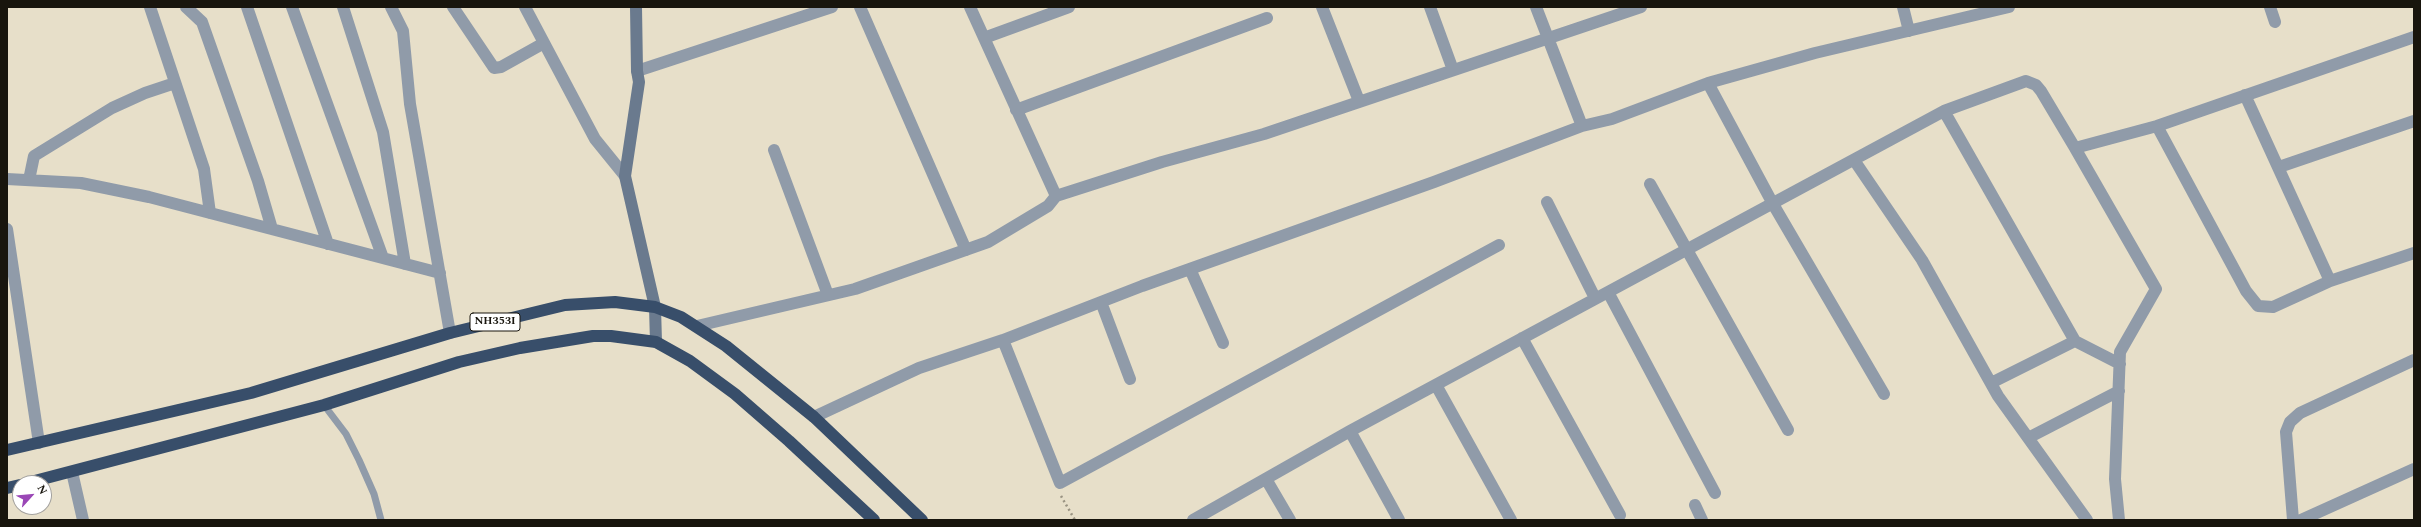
<!DOCTYPE html>
<html>
<head>
<meta charset="utf-8">
<style>
	body { margin:0 }
	#map { position:relative; width:2421px; height:527px; overflow:hidden; background:#e7dfc9; font-family:Spectral,serif }
	canvas { display:block }
	.frame { position:absolute; inset:0; border:8px solid #18150d; pointer-events:none }
	.north { position:absolute; left:12px; top:475px; width:40px; height:40px; box-sizing:border-box; background:#fff; border:1px solid #a3a19e; border-radius:50%; rotate:63deg; font-size:11px; font-weight:700; line-height:16px; text-align:center; color:#18150d }
	.north::after { content:''; display:block; margin:auto; width:14px; height:18px; background:#9a47b6; clip-path:polygon(50% 0,100% 100%,50% 72%,0 100%) }
</style>
</head>
<body>
<div id="map">
<canvas width="2421" height="527"></canvas>
<div class="frame"></div>
<div class="north">N</div>
</div>
<script>
const g = document.querySelector('canvas').getContext('2d');
g.lineJoin = 'round';
const shape = rows => new Path2D(rows.map(r => 'M' + r).join(''));
function trace(path, color, width, dash) { g.strokeStyle = color; g.lineWidth = width; g.lineCap = dash ? 'butt' : 'round'; g.setLineDash(dash || []); g.stroke(path); }
function write(font, color, halo, rows, align = 'center') {
  g.font = font + ' Spectral,serif'; g.lineWidth = 3; g.setLineDash([]); g.textBaseline = 'middle'; g.strokeStyle = halo; g.fillStyle = color; for (const [text, x, y, turn = 0] of rows) {
    g.save(); g.translate(x, y); g.rotate((+turn || 0) * Math.PI / 180); g.textAlign = isNaN(turn) ? turn : align; if (halo) g.strokeText(text, 0, 0); g.fillText(text, 0, 0); g.restore();
  }
}
trace(shape([
	[1061,496,1075,520]
]), '#999382', 2.5, [2, 3]);
trace(shape([
	[324,405,346,434,359,460,374,494,381,520]
]), '#909ba9', 7);
trace(shape([
	[150,7,204,169,210,213],
	[186,7,202,22,258,181,272,229],
	[247,7,328,244],
	[292,7,383,258],
	[343,7,383,132,405,264],
	[391,7,403,31,410,104,450,333],
	[453,7,494,68,501,67,544,43],
	[525,7,595,139,625,176],
	[860,7,966,250],
	[1322,7,1359,101],
	[1430,7,1453,70],
	[1536,7,1582,126],
	[1903,7,1909,31],
	[2270,7,2275,22],
	[984,38,1069,7],
	[637,71,832,7],
	[1708,83,1773,204,1884,394],
	[2245,95,2330,281],
	[1016,110,1267,18],
	[1944,111,2075,341,2120,364],
	[2157,126,2246,291,2258,306,2273,307,2330,281,2414,253],
	[2075,148,2156,289,2120,352,2115,479,2119,520],
	[774,150,828,295],
	[1854,160,1922,260,1998,396,2087,520],
	[2279,167,2414,121],
	[7,179,81,183,149,197,440,273],
	[29,180,34,156,112,108,145,93,175,83],
	[1650,184,1788,430],
	[1056,196,1162,162,1264,134,1641,7],
	[1547,202,1595,298],
	[7,229,39,443],
	[1190,269,1223,343],
	[1608,292,1715,493],
	[1101,302,1130,379],
	[697,326,855,289,988,242,1048,206,1056,196,970,7],
	[1522,338,1620,515],
	[1003,340,1060,483,1499,245],
	[1991,383,2075,341],
	[1436,385,1511,520],
	[814,417,919,368,1003,340,1142,286,1434,182,1582,126,1612,119,1708,83,1815,53,2009,7],
	[1350,431,1399,520],
	[2028,438,2119,391],
	[72,472,83,520],
	[1266,479,1290,520],
	[1695,505,1702,520],
	[1193,520,1350,431,1944,111,2026,81,2036,85,2041,91,2075,148,2157,126,2414,37],
	[2293,520,2286,432,2290,422,2300,413,2414,360],
	[2301,520,2414,469]
]), '#909ba9', 12);
trace(shape([
	[636,7,637,71,639,82,625,176,655,307,656,342]
]), '#6a7a8e', 12);
trace(shape([
	[7,450,251,393,450,333,565,305,615,302,655,307,681,317,726,346,814,417,922,520],
	[27,483,324,405,459,362,520,348,593,336,611,336,656,342,690,361,735,394,789,441,874,520],
	[7,488,20,485]
]), '#384e6a', 12);
for (const [x, y, w] of [
	[495,322,50]
]) { const box = new Path2D(); box.roundRect(x - w / 2, y - 9, w, 18, 3); g.fillStyle = '#fff'; g.fill(box); trace(box, '#18150d', 1); }
write('bold 11px', '#18150d', null, [
	["NH353I",495,322]
]);
</script>
</body>
</html>
